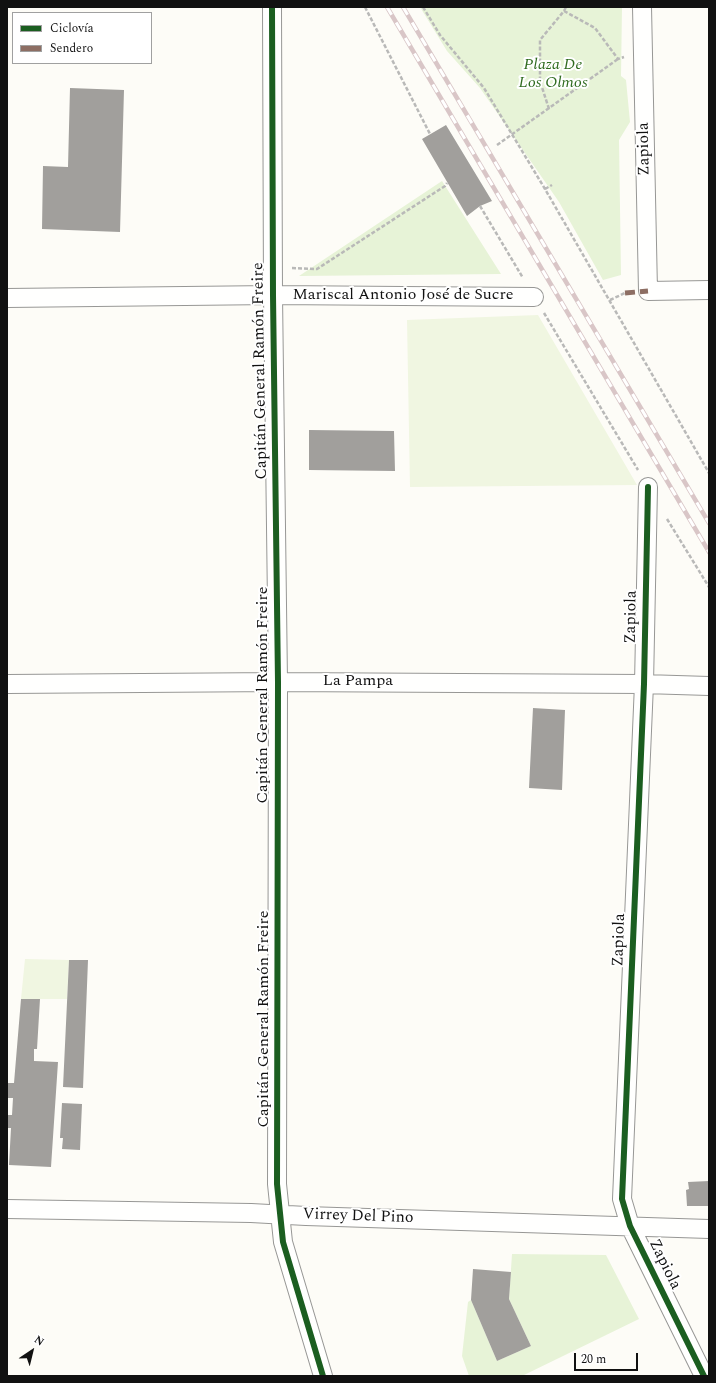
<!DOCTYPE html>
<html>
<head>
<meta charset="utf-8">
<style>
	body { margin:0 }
	#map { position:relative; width:716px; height:1383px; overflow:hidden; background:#fdfcf7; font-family:Spectral,serif }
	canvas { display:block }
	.frame { position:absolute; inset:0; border:8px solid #111; pointer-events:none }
	.legend { position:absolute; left:12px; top:12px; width:140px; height:52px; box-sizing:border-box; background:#fff; border:1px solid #a0a0a0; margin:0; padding:5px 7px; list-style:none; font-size:12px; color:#111 }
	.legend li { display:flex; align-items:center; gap:8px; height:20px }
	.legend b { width:20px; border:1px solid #a0a0a0 }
	.north { position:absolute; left:12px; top:1331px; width:40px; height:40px; -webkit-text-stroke:3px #fff; paint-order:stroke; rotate:35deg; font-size:11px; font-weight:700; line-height:16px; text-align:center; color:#111 }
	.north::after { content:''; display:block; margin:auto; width:14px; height:18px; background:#111; clip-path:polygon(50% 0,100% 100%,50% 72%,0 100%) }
	.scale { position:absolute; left:574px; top:1353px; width:64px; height:18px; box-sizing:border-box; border:2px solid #111; border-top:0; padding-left:5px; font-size:12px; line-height:14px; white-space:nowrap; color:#111; -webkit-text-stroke:3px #fff; paint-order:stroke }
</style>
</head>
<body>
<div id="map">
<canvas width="716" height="1383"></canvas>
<div class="frame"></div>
<ul class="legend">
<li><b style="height:5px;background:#1b5e20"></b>Ciclovía</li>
<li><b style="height:5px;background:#8d6e63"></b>Sendero</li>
</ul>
<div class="north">N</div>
<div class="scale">20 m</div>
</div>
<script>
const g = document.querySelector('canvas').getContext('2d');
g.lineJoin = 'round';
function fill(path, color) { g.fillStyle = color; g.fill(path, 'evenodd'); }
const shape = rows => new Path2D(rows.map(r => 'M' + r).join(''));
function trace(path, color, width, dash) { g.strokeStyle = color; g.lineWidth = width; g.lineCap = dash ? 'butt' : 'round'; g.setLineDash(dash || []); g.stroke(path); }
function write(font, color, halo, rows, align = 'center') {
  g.font = font + ' Spectral,serif'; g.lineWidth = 4; g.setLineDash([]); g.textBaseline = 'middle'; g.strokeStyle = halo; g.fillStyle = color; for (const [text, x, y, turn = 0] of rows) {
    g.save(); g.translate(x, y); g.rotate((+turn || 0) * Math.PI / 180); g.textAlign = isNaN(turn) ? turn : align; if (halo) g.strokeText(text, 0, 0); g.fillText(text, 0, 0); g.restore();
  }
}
fill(shape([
	[420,7,622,7,621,76,626,80,630,122,619,140,621,275,603,280,559,202,480,88,447,51],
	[442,181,501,274,299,276],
	[512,1254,606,1255,639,1319,522,1376,469,1376,462,1356,468,1302,471,1300,497,1361,531,1346,509,1299]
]), '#e7f3d7');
fill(shape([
	[538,315,637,485,410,487,407,320],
	[25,959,69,960,67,999,21,999]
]), '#f0f6e1');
fill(shape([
	[70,88,124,90,120,232,42,229,43,166,68,167],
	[446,125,492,201,480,206,467,216,422,139],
	[309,430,394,431,395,471,309,470],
	[533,708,565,710,562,790,529,788],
	[69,960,88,960,83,1088,63,1087],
	[21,999,40,999,37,1049,34,1049,34,1061,58,1062,51,1167,9,1165,11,1128,7,1128,7,1115,12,1115,13,1098,7,1098,7,1083,14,1083],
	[62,1103,82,1104,80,1150,62,1149,63,1138,60,1138],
	[709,1181,709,1206,687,1206,686,1190,689,1189,688,1182],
	[473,1269,511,1272,509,1299,531,1346,497,1361,471,1300]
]), '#a19f9c');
const street = shape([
	[272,7,273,295,278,682,277,1184,283,1242,323,1376],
	[642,7,648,291,709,290],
	[7,298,273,295,534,297],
	[648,487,644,684,622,1199,630,1226,704,1376],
	[7,684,278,682,644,684,709,686],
	[7,1209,251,1213,306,1216,709,1229]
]);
trace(street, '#979795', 20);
trace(shape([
	[365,7,430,134],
	[423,7,440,35,484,88,545,189,709,473],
	[564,11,595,28,618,59,624,57],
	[549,109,540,81,540,40,564,11,566,7],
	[497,145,618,59],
	[545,189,552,185],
	[480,206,523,278],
	[292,268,317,269,445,186,447,183],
	[610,300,625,293],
	[544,313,638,470],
	[667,519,709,587]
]), '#b9b9b8', 2.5, [4, 2]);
trace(street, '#fffffe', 18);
const rail = shape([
	[387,7,709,552],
	[403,7,709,523]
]);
trace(rail, '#d9c6c7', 4.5);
trace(rail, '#fff', 3, [9]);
trace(shape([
	[625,293,648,291]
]), '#8d6e63', 5, [10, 5]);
trace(shape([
	[272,7,273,295,278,682,277,1184,283,1242,323,1376],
	[648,487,644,684,622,1199,630,1226,704,1376]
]), '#1b5e20', 6);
write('italic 16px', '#2f6b1f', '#fff', [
	["Plaza De",553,66],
	["Los Olmos",553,84]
]);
write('16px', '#111', '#fff', [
	["Zapiola",645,149,-91],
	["Mariscal Antonio José de Sucre",403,296],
	["Capitán General Ramón Freire",261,371,-91],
	["Zapiola",632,617,-89],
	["La Pampa",358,682],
	["Capitán General Ramón Freire",264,695,-90],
	["Zapiola",620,940,-88],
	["Capitán General Ramón Freire",265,1019,-90],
	["Virrey Del Pino",358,1217,2],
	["Zapiola",664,1265,64]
]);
</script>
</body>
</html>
